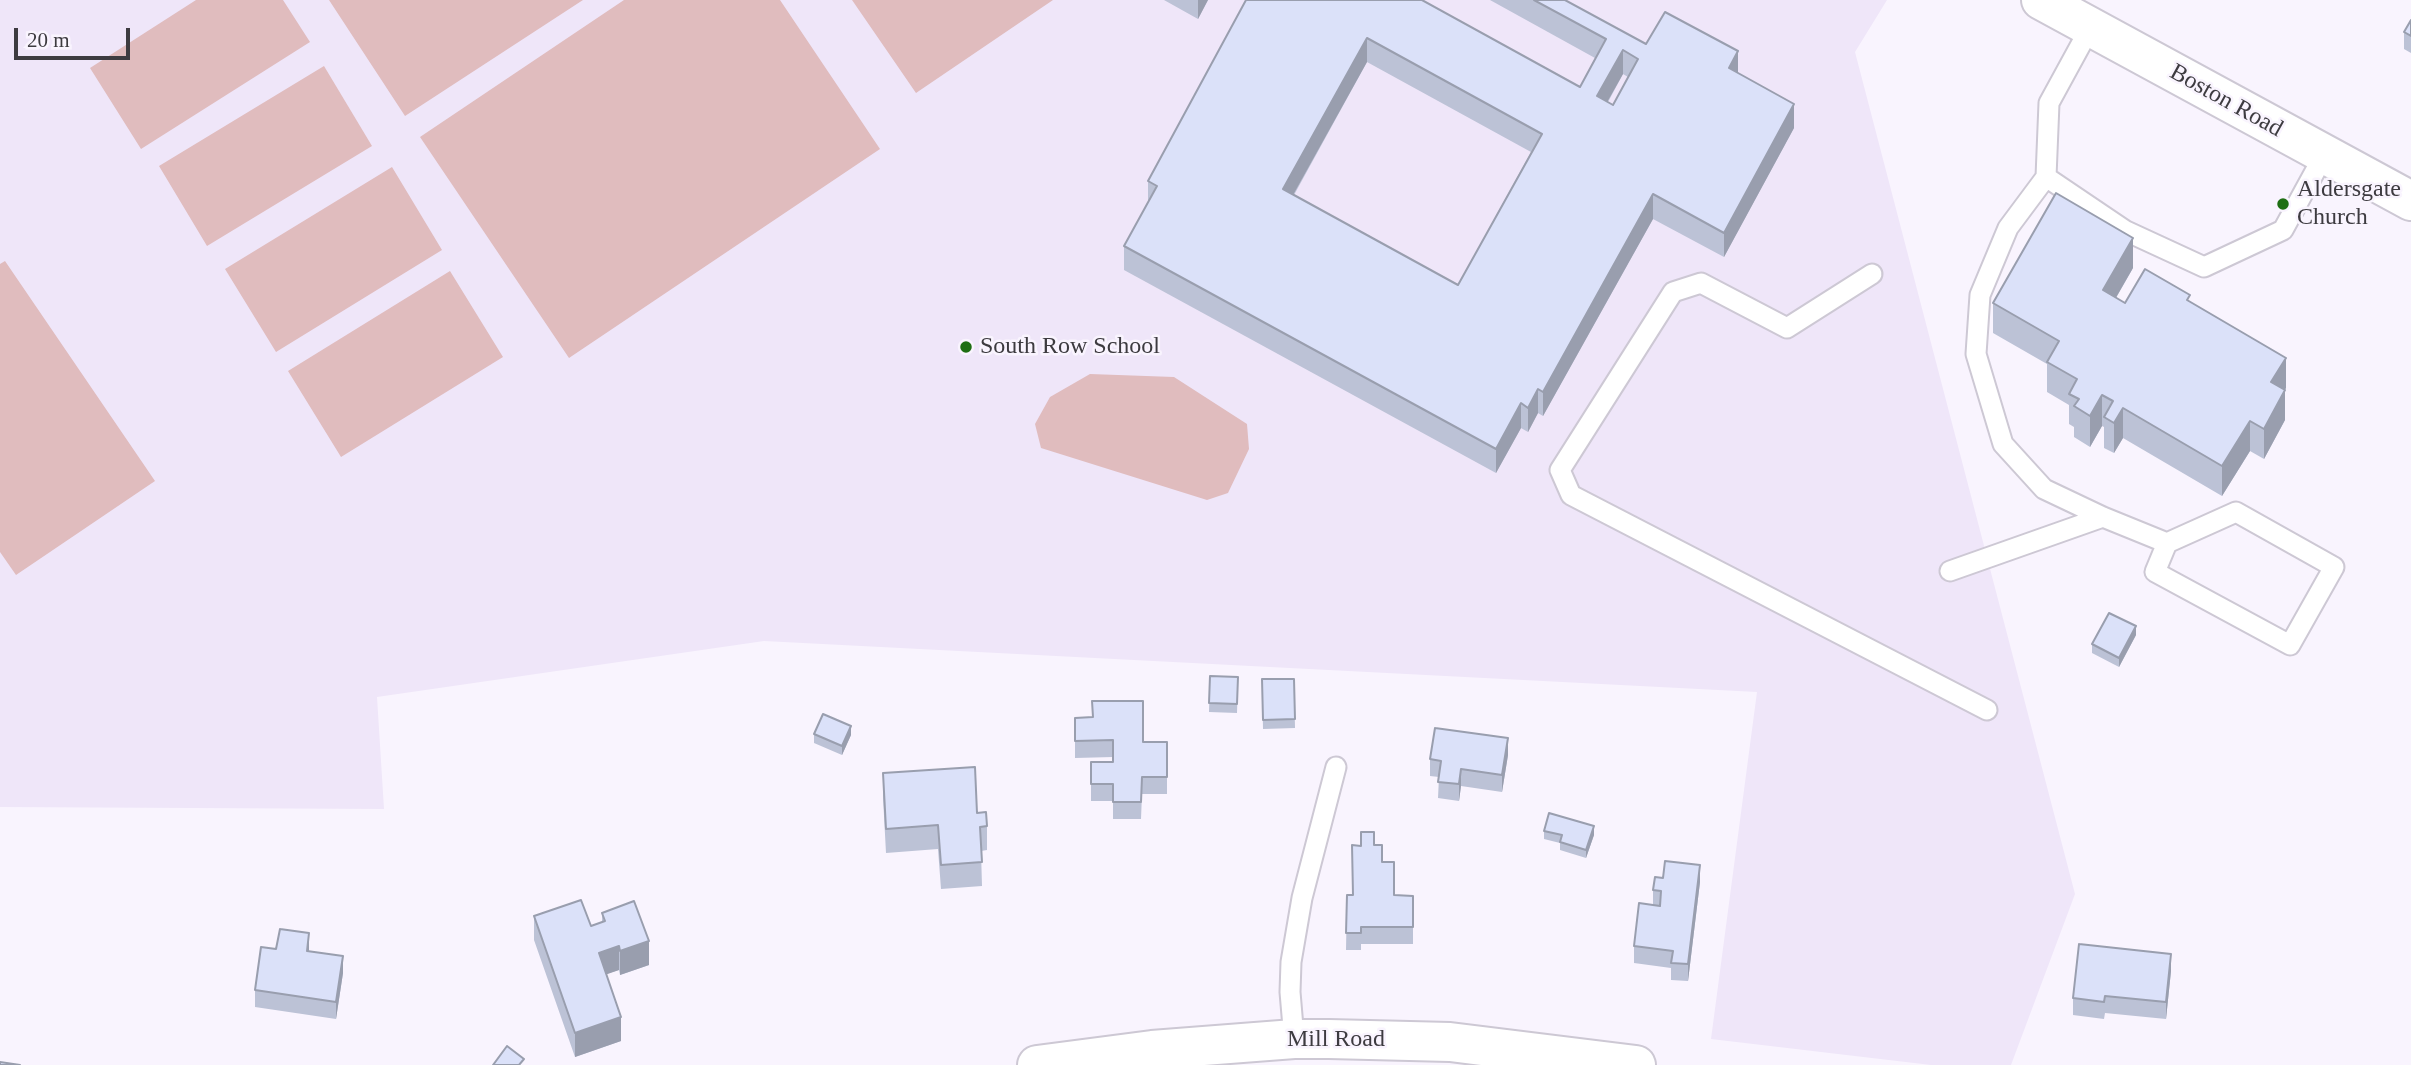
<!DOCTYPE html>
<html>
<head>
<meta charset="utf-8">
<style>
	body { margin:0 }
	#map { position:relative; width:2411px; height:1065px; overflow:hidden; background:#f9f4fe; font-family:Georgia,serif }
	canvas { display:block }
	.scale { position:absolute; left:14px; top:28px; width:116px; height:32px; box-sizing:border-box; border:4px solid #3d3b40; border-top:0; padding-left:9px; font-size:21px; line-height:24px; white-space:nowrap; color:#3d3b40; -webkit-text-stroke:5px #f9f4fe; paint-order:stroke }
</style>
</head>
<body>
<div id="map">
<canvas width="2411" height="1065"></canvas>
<div class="scale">20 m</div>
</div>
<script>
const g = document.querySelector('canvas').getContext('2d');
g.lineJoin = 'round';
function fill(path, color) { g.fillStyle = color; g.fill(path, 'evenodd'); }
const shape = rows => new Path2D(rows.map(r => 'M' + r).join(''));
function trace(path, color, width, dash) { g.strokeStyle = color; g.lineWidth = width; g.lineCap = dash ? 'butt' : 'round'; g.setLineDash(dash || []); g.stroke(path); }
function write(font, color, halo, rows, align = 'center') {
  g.font = font + ' Georgia,serif'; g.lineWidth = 5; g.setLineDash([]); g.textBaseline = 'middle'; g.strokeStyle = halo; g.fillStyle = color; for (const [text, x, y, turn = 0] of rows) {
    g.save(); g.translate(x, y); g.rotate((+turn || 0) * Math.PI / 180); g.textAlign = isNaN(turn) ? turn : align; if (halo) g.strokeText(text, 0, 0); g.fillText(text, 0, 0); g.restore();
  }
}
fill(shape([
	[0,0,1887,0,1855,52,2075,894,2011,1065,1931,1065,1711,1039,1757,692,764,641,377,697,384,809,0,807]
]), '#efe6f9');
fill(shape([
	[196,0,283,0,310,42,141,149,90,68],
	[329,0,583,0,405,116],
	[624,0,780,0,880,149,569,358,420,137],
	[852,0,1053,0,916,93],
	[324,66,372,146,207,246,159,166],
	[392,167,442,250,276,352,225,269],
	[5,261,155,481,16,575,0,552,0,264],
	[450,271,503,357,341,457,288,371],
	[1090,374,1174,377,1247,424,1249,449,1228,493,1207,500,1041,448,1035,424,1050,397]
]), '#e0bcbe');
const lane = shape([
	[2091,26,2049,103,2046,177,2126,231,2204,267,2283,230,2324,155],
	[2046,177,2008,228,1980,295,1976,354,2003,444,2044,489,2103,517,2167,543,2155,572,2290,645,2334,567,2236,512,2167,543],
	[1872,274,1787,328,1701,283,1673,292,1560,470,1571,495,1987,710],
	[1950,571,2103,517],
	[1294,1039,1290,992,1291,962,1302,898,1336,767]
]);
const secondary = shape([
	[2041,0,2411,201],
	[1037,1065,1152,1050,1294,1039,1329,1039,1450,1042,1636,1065]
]);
trace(lane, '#cdc8d4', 23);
trace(secondary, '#cdc8d4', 42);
trace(lane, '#fff', 19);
trace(secondary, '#fff', 38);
fill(shape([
	[1164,0,1208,0,1198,19],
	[1246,0,1580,87,1595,58,1490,0,1565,0,1646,44,1738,73,1794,128,1724,257,1653,219,1543,416,1538,413,1528,432,1521,428,1496,473,1124,270,1124,246,1148,202,1148,181],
	[1367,62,1531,152,1458,285,1294,195],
	[1623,74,1628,77,1613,105,1608,102],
	[2411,20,2411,53,2404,49,2404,32],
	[2133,268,2116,298,2125,303,2190,302,2286,388,2284,390,2285,420,2264,459,2250,451,2222,496,2123,438,2114,453,2104,448,2104,427,2102,426,2090,447,2074,437,2074,427,2069,424,2069,405,2047,392,2047,364,1993,333,1993,303],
	[2136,635,2119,667,2092,653,2092,644],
	[1210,676,1238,677,1237,713,1209,712],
	[1262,679,1294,679,1295,728,1263,729],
	[1075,718,1143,742,1167,742,1167,794,1142,794,1141,819,1113,819,1113,801,1091,801,1091,762,1113,762,1113,757,1075,758],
	[814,734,851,735,842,755,814,743],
	[1508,755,1502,792,1461,786,1459,801,1438,798,1439,777,1430,776,1430,759],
	[883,773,977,813,987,826,987,850,981,851,982,886,941,889,938,849,886,853,883,797],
	[1544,831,1594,835,1586,858,1560,850,1560,843,1544,839],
	[1374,845,1382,862,1394,895,1413,896,1413,944,1361,944,1361,950,1346,950,1347,895,1353,895,1361,846],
	[1700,882,1688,981,1671,980,1671,968,1634,963,1634,946,1653,905,1653,890],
	[602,913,649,965,620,975,619,970,606,974,621,1041,575,1057,534,940,534,916,591,926,602,922],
	[276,949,309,951,343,973,336,1019,255,1007,255,990],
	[2171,971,2166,1019,2105,1013,2104,1019,2073,1015,2073,998]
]), '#bcc2d6');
fill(shape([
	[1198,0,1208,0,1198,19],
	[1367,38,1367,62,1283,213,1283,189],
	[1623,50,1623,74,1597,120,1597,96],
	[1738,51,1738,75,1729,68],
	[1794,104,1794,128,1724,257,1724,233],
	[1653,194,1653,219,1543,416,1543,392],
	[2133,238,2133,268,2103,320,2103,290],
	[2286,358,2286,388,2271,413,2271,382],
	[1538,389,1538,413,1528,432,1528,408],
	[2285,390,2285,420,2264,459,2264,429],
	[2102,395,2102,426,2090,447,2090,416],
	[1521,403,1521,428,1496,473,1496,449],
	[2123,408,2123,438,2114,453,2114,423],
	[2250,421,2250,451,2222,496,2222,466],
	[2136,626,2136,635,2119,667,2119,658],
	[851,726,851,735,842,755,842,746],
	[1508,738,1508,755,1502,792,1502,775],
	[1461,769,1461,786,1459,801,1459,784],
	[1594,826,1594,835,1586,858,1586,850],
	[1700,865,1700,882,1688,981,1688,964],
	[309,933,309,950,307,968,307,951],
	[649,941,649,965,620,975,620,951],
	[619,946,619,970,599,977,599,953],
	[2171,954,2171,971,2166,1019,2166,1002],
	[343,956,343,973,336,1019,336,1002],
	[621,1017,621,1041,575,1057,575,1033]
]), '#999eae');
const building = shape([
	[1246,0,1422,0,1580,87,1606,39,1534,0,1565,0,1646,44,1665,12,1738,51,1729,68,1794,104,1724,233,1653,194,1543,392,1538,389,1528,408,1521,403,1496,449,1124,246,1157,186,1148,181,1246,0],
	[1367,38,1542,134,1458,285,1283,189,1367,38],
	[1623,50,1638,59,1613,105,1597,96,1623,50],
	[2411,20,2411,36,2404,32,2411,20],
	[2056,193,2133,238,2103,290,2125,303,2145,269,2190,295,2187,300,2286,358,2271,382,2285,390,2264,429,2250,421,2222,466,2123,408,2114,423,2104,417,2113,401,2102,395,2090,416,2074,406,2079,399,2069,394,2077,379,2047,362,2059,341,1993,303,2056,193],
	[2109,613,2136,626,2119,658,2092,644,2109,613],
	[1210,676,1238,677,1237,704,1209,703,1210,676],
	[1262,679,1294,679,1295,719,1263,720,1262,679],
	[1092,701,1143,701,1143,742,1167,742,1167,777,1142,777,1141,802,1113,802,1113,784,1091,784,1091,762,1113,762,1113,740,1075,741,1075,718,1093,717,1092,701],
	[823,714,851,726,842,746,814,734,823,714],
	[1435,728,1508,738,1502,775,1461,769,1459,784,1438,782,1441,761,1430,759,1435,728],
	[975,767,977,813,986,812,987,826,980,827,982,862,941,865,938,825,886,829,883,773,975,767],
	[1549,813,1594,826,1586,850,1560,842,1562,835,1544,831,1549,813],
	[1361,832,1374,832,1374,845,1382,845,1382,862,1394,862,1394,895,1413,896,1413,927,1361,927,1361,933,1346,933,1347,895,1353,895,1352,845,1361,846,1361,832],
	[1665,861,1700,865,1688,964,1671,963,1673,951,1634,946,1639,903,1660,906,1661,891,1653,890,1655,877,1663,878,1665,861],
	[581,900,591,926,605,921,602,913,634,901,649,941,620,951,619,946,599,953,621,1017,575,1033,534,916,581,900],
	[280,929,309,933,307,951,343,956,336,1002,255,990,261,947,276,949,280,929],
	[2079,944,2171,954,2166,1002,2105,996,2104,1002,2073,998,2079,944],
	[507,1046,524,1059,519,1065,493,1065,507,1046],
	[0,1062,20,1065,0,1065,0,1062]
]);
fill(building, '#dbe1f9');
trace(building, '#999eae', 2);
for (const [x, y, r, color] of [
	[2283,204,7,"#1e6e13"],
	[966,347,7,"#1e6e13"]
]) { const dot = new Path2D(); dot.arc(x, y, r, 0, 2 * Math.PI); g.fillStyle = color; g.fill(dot); trace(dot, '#f9f4fe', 2.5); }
write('24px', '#3d3b40', '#f9f4fe', [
	["Boston Road",2226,101,29],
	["Mill Road",1336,1040]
]);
write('24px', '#3d3b40', '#f9f4fe', [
	["Aldersgate",2297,190],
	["Church",2297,218],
	["South Row School",980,347]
], 'left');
</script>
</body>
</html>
